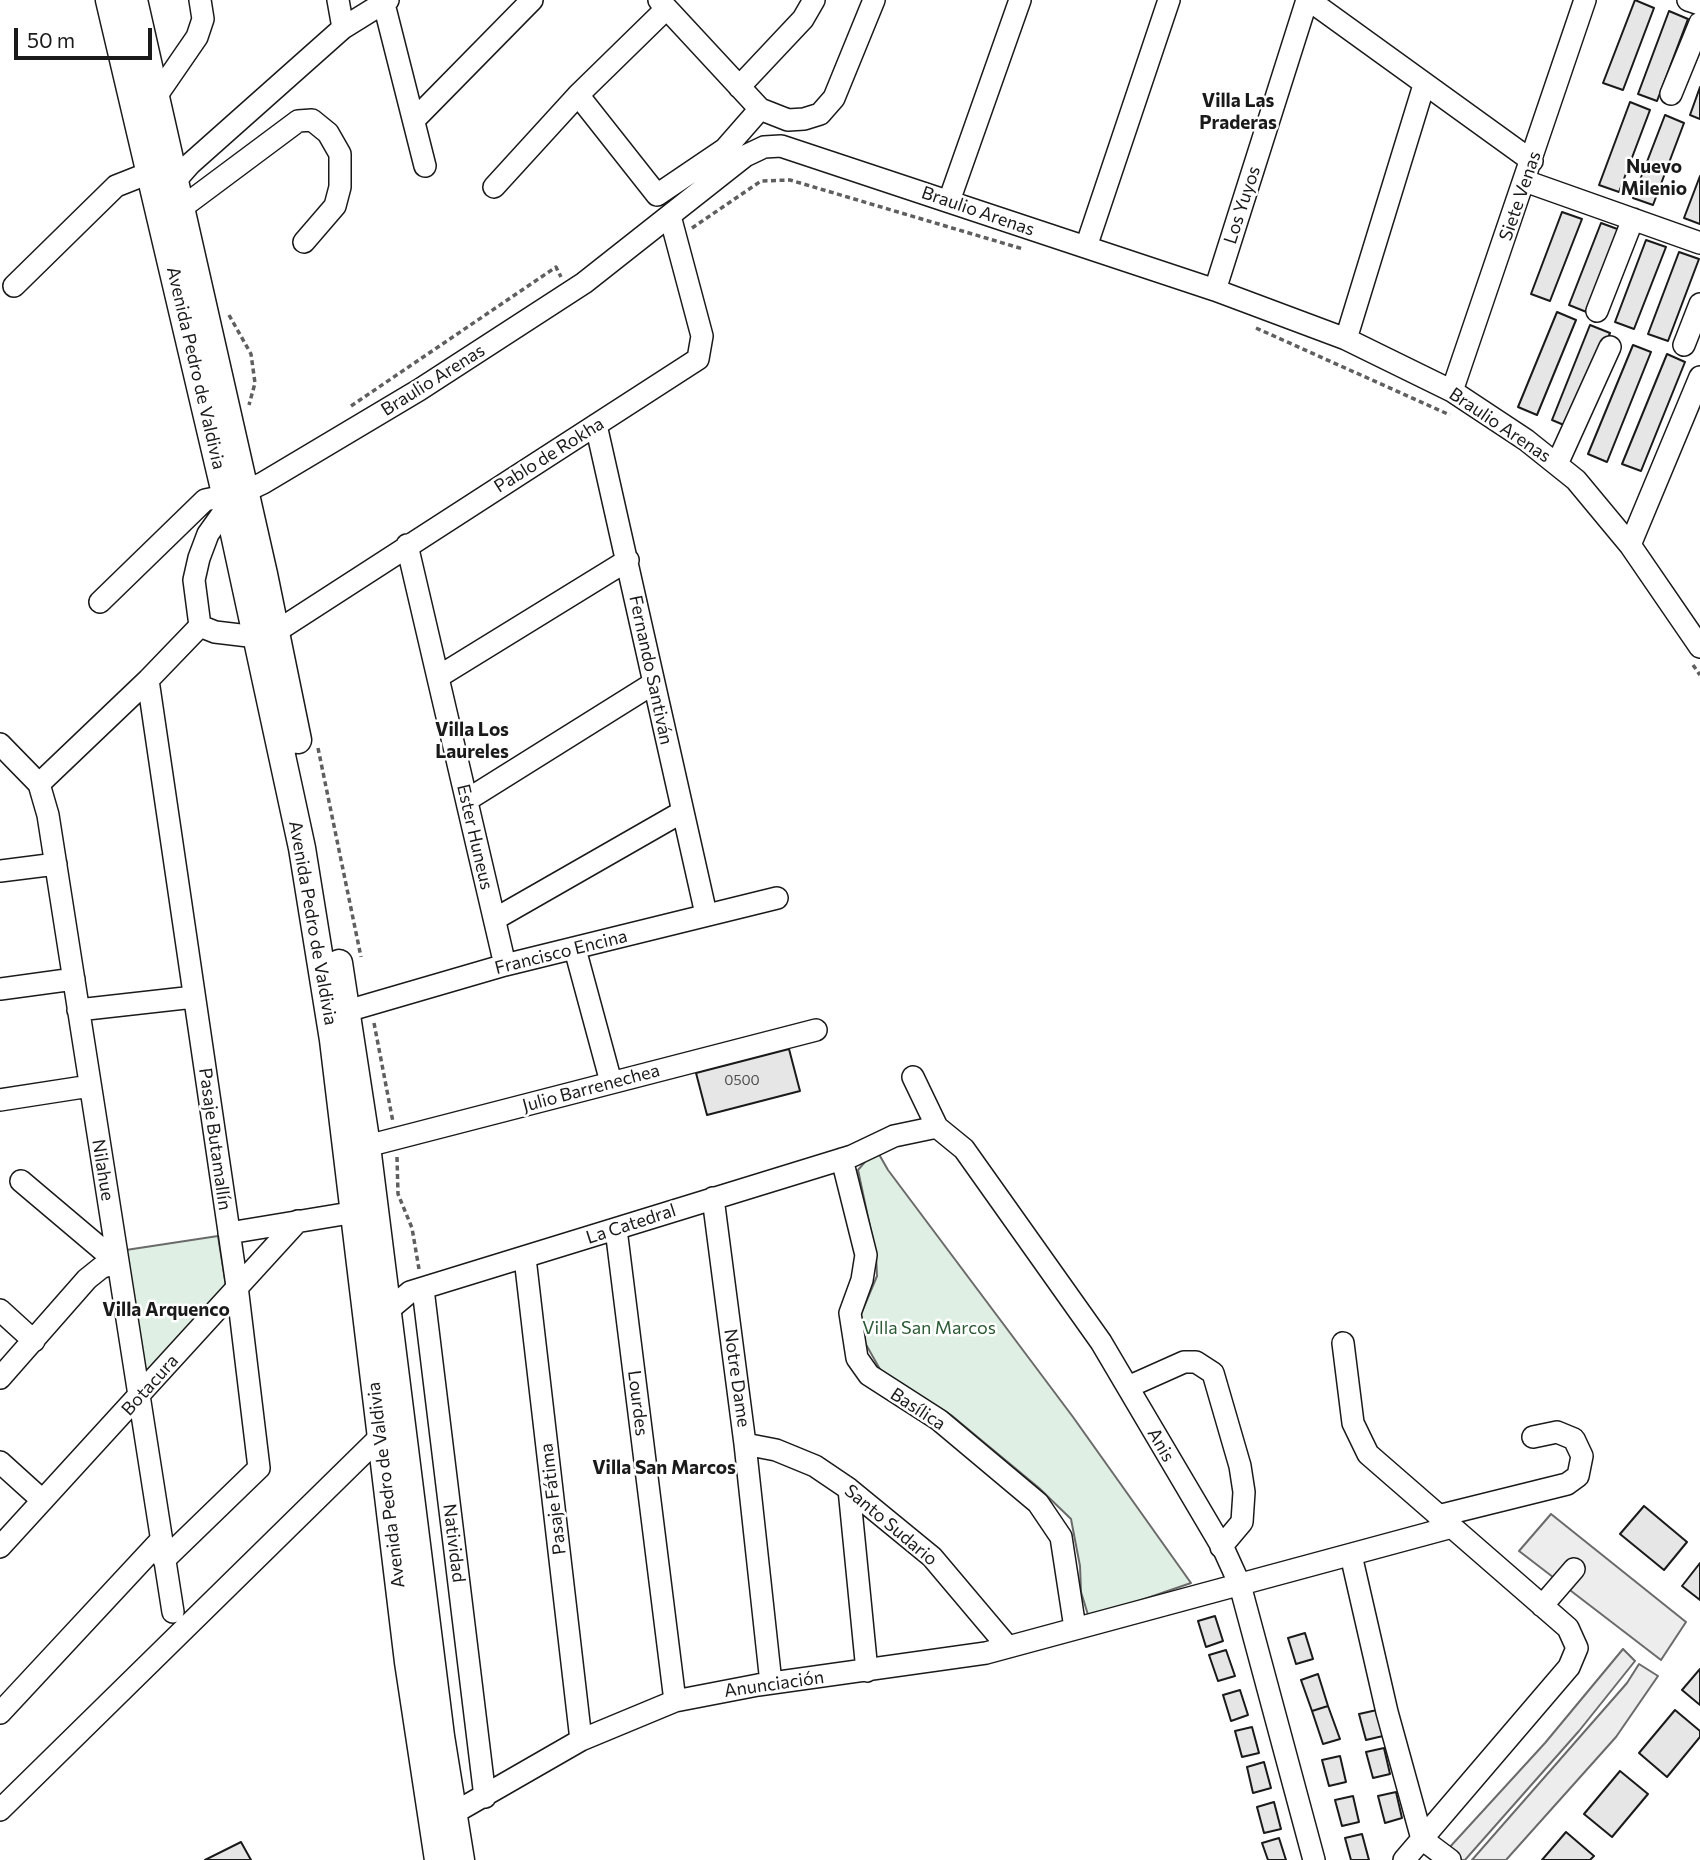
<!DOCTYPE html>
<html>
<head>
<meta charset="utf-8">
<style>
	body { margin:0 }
	#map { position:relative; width:1700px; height:1860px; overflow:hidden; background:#fff; font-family:Commissioner,sans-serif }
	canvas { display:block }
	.scale { position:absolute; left:14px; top:28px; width:138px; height:32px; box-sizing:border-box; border:4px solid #1a1a1a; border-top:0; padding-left:9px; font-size:21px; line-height:24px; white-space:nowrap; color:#1a1a1a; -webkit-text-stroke:5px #fff; paint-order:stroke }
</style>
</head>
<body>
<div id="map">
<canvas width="1700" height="1860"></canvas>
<div class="scale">50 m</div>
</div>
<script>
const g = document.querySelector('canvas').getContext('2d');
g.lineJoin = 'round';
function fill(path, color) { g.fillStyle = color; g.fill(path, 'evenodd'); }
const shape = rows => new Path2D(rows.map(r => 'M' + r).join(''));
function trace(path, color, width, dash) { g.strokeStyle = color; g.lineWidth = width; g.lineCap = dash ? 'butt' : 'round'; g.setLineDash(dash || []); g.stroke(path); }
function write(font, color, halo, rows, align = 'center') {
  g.font = font + ' Commissioner,sans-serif'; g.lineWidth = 5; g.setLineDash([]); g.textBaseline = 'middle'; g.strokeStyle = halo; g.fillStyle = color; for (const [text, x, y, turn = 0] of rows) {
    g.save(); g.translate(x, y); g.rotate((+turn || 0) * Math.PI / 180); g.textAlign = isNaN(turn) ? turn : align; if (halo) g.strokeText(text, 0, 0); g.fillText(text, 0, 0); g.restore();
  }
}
const green = shape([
	[876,1149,888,1170,1073,1417,1191,1583,1089,1618,1081,1592,1080,1566,1071,1519,1039,1488,951,1415,881,1371,864,1341,861,1314,877,1276,876,1255,858,1170,876,1149],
	[218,1236,226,1286,146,1378,126,1250,218,1236]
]);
fill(green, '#e0efe3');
trace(green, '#6a6a6a', 2);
const parking = shape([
	[1551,1514,1686,1622,1661,1660,1519,1551,1551,1514],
	[1623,1649,1635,1661,1579,1731,1465,1860,1438,1860,1545,1743,1623,1649],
	[1639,1664,1658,1676,1616,1737,1506,1860,1472,1860,1627,1683,1639,1664]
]);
fill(parking, '#ededed');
trace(parking, '#6a6a6a', 2);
const building = shape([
	[1635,0,1654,8,1623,90,1603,83,1635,0],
	[1669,11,1688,19,1657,101,1638,94,1669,11],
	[1700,87,1700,119,1690,115,1700,87],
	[1630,102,1650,110,1619,192,1599,185,1630,102],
	[1665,115,1684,123,1653,205,1633,198,1665,115],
	[1700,176,1700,224,1684,218,1700,176],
	[1562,212,1582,219,1550,301,1531,294,1562,212],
	[1601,223,1620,230,1589,313,1569,305,1601,223],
	[1646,240,1666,247,1634,329,1615,322,1646,240],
	[1679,252,1699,259,1668,341,1648,334,1679,252],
	[1557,312,1576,320,1537,415,1518,407,1557,312],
	[1590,325,1610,333,1571,428,1552,420,1590,325],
	[1633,345,1651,352,1607,462,1588,454,1633,345],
	[1667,354,1685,362,1641,471,1622,464,1667,354],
	[789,1049,800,1091,707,1115,696,1073,789,1049],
	[1644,1506,1687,1542,1664,1570,1620,1534,1644,1506],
	[1700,1563,1700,1600,1682,1586,1700,1563],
	[1215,1616,1223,1641,1206,1647,1198,1621,1215,1616],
	[1305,1633,1313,1659,1296,1664,1288,1638,1305,1633],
	[1226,1650,1235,1676,1218,1681,1209,1655,1226,1650],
	[1700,1669,1700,1705,1682,1690,1700,1669],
	[1318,1674,1328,1706,1312,1711,1301,1680,1318,1674],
	[1240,1690,1248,1715,1231,1721,1223,1695,1240,1690],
	[1328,1706,1340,1739,1323,1744,1312,1711,1328,1706],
	[1377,1710,1383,1736,1366,1740,1359,1714,1377,1710],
	[1675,1710,1700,1731,1700,1737,1667,1777,1639,1753,1675,1710],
	[1252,1727,1259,1753,1242,1757,1235,1731,1252,1727],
	[1384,1748,1390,1774,1373,1778,1366,1752,1384,1748],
	[1340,1756,1346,1782,1329,1786,1322,1760,1340,1756],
	[1264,1762,1271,1788,1253,1793,1247,1767,1264,1762],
	[1620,1771,1648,1794,1612,1837,1584,1814,1620,1771],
	[1396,1792,1402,1818,1385,1823,1378,1796,1396,1792],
	[1353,1796,1359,1822,1342,1826,1335,1800,1353,1796],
	[1274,1802,1281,1829,1264,1833,1257,1807,1274,1802],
	[1566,1832,1594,1856,1590,1860,1542,1860,1566,1832],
	[1362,1834,1369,1860,1351,1860,1345,1838,1362,1834],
	[1279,1838,1286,1860,1268,1860,1262,1843,1279,1838],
	[241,1842,251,1860,205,1860,241,1842]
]);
fill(building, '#e6e6e6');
trace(building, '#1a1a1a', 2);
const minor = shape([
	[338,0,343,28],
	[659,0,760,109,788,120,804,119,820,114,834,98,874,0],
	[1309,0,1532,161],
	[1688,0,1700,4],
	[384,4,425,166],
	[739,87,803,19,814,0],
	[1671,94,1700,23],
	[578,95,657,195,725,149,760,109],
	[155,98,197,37,203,19,200,0],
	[415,119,532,0],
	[1525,181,1700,243],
	[174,182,190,164,343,28,388,0],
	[494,187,578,95,666,9],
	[949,201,1020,0],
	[180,209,298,121,312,120,328,133,340,154,340,187,335,206,304,242],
	[1086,247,1169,0],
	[14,286,116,186,149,173],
	[1215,290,1307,0],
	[1597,311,1633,219],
	[1346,339,1424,85],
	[1684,345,1700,304],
	[1452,391,1585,0],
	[596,425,706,914],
	[1557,464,1610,347],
	[407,545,505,965],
	[1630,545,1700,377],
	[100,602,205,500,244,492,263,483,419,390,584,283,745,156,764,147,781,146,1215,290,1346,339,1452,391,1526,440,1576,480,1630,545,1700,647],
	[200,626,194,580,199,558,208,534,228,506],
	[200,626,215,632,257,637],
	[277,631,698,359,702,336,670,216],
	[438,677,628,560],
	[148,680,237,1286,259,1468,164,1560],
	[0,744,39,784,48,815,173,1612],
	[39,784,148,680,200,626],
	[467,800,654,683],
	[0,871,56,864],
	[495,919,682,812],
	[575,949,611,1082],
	[0,989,74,979],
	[78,1010,194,997],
	[347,1011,505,965,777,898],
	[913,1077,937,1127,964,1149,1101,1342,1225,1552,1240,1585,1314,1860],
	[0,1100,90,1086],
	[367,1146,816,1030],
	[842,1159,866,1255,862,1280,850,1313,857,1358,869,1375,939,1420,1038,1503,1061,1537,1075,1628],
	[21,1181,118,1263],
	[713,1198,745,1444,771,1683],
	[616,1229,675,1701],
	[229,1233,368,1210],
	[525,1258,581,1740],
	[423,1289,485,1797],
	[0,1310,34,1341],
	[386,1312,410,1292,852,1156,894,1136,937,1127],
	[1343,1343,1353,1423,1368,1454,1568,1628,1577,1648,1569,1667,1404,1860],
	[0,1378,87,1279,102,1267,118,1263],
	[1128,1387,1184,1362,1196,1362,1213,1373,1240,1466,1244,1492,1242,1522,1221,1547],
	[745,1444,776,1450,815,1466,849,1489,932,1557,1008,1647],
	[0,1462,42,1500],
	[849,1489,867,1671],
	[1438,1516,1567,1484,1578,1476,1582,1456,1574,1439,1557,1432,1533,1437],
	[0,1547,298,1221],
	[1351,1555,1387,1712,1422,1839,1450,1860],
	[1542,1606,1574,1569],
	[0,1713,161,1540],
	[0,1810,380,1437],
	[440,1821,581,1740,675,1701,758,1685,986,1653,1452,1527]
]);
const major = shape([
	[109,0,228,506,302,848,333,1040,408,1662,438,1860],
	[134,0,264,574,298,740],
	[339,963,367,1146,441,1736,461,1860]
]);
trace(minor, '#1a1a1a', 24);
trace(major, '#1a1a1a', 29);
trace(shape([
	[692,228,761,181,790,180,1023,249],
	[229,315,251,354,255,383,249,405],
	[1256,328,1450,415],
	[351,406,556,267,561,277],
	[1693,665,1700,675],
	[318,748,361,957],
	[374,1023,393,1122],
	[397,1157,398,1194,412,1228,419,1269]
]), '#5f5f5f', 3.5, [5, 3.5]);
trace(minor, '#fff', 21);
trace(major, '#fff', 26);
write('14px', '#4d4d4d', null, [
	["0500",742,1080]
]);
write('18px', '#1a1a1a', '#fff', [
	["Siete Venas",1520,196,-71],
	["Los Yuyos",1242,205,-72],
	["Braulio Arenas",978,211,19],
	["Avenida Pedro de Valdivia",196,368,77],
	["Braulio Arenas",433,380,-32],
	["Braulio Arenas",1500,425,34],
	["Pablo de Rokha",549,455,-32],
	["Fernando Santiván",651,670,78],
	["Ester Huneus",475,837,77],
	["Avenida Pedro de Valdivia",313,923,80],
	["Francisco Encina",561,952,-14],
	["Julio Barrenechea",591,1088,-15],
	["Pasaje Butamallín",215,1139,82],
	["Nilahue",103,1170,81],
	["La Catedral",631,1224,-18],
	["Notre Dame",737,1378,82],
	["Botacura",150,1385,-48],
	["Lourdes",638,1403,83],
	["Basílica",918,1409,33],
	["Anis",1161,1445,60],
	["Avenida Pedro de Valdivia",386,1485,-97],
	["Pasaje Fátima",553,1499,-97],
	["Santo Sudario",891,1525,40],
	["Natividad",454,1543,83],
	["Anunciación",774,1684,-8]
]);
write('18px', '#2b5a34', '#fff', [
	["Villa San Marcos",929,1328]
]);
write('bold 19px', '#1a1a1a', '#fff', [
	["Villa Las",1238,101],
	["Praderas",1238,123],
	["Nuevo",1654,167],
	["Milenio",1654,189],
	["Villa Los",472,730],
	["Laureles",472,752],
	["Villa Arquenco",166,1310],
	["Villa San Marcos",664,1468]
]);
</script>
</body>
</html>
